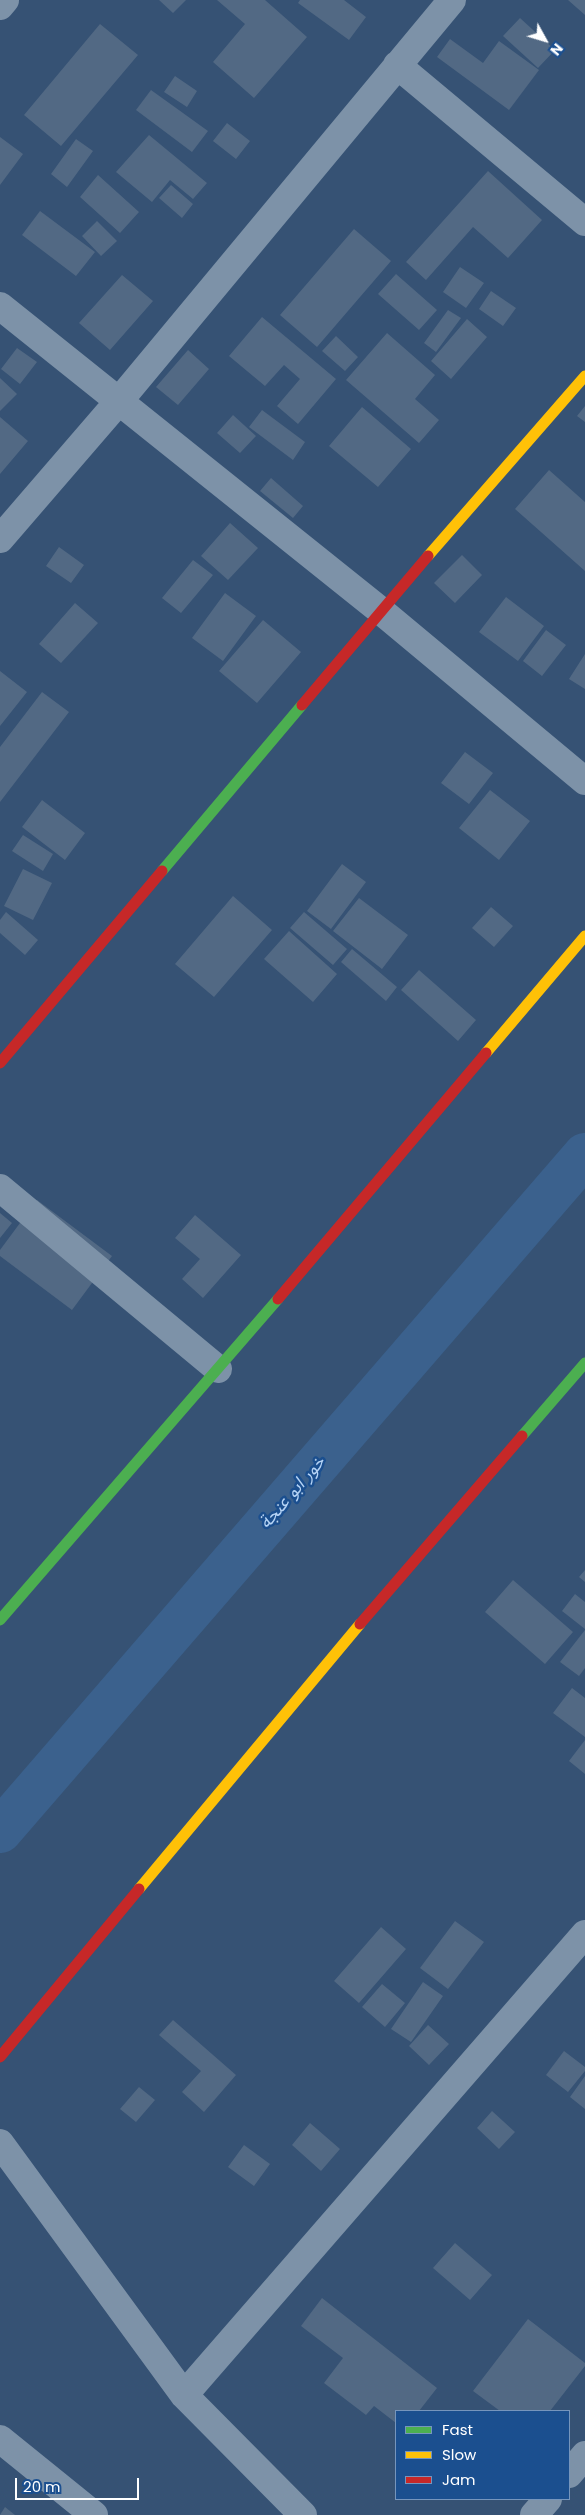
<!DOCTYPE html>
<html>
<head>
<meta charset="utf-8">
<style>
	body { margin:0 }
	#map { position:relative; width:585px; height:2515px; overflow:hidden; background:#365274; font-family:Poppins,sans-serif }
	canvas { display:block }
	.legend { position:absolute; left:395px; top:2410px; width:175px; height:90px; box-sizing:border-box; background:#1b4f8f; border:1px solid #7695bc; margin:0; padding:6px 9px; list-style:none; font-size:15px; color:#fff }
	.legend li { display:flex; align-items:center; gap:10px; height:25px }
	.legend b { width:25px; border:1px solid #7695bc }
	.north { position:absolute; left:520px; top:15px; width:50px; height:50px; -webkit-text-stroke:4px #1b4f8f; paint-order:stroke; rotate:129deg; font-size:14px; font-weight:700; line-height:20px; text-align:center; color:#fff }
	.north::after { content:''; display:block; margin:auto; width:18px; height:22px; background:#fff; clip-path:polygon(50% 0,100% 100%,50% 72%,0 100%) }
	.scale { position:absolute; left:15px; top:2478px; width:124px; height:22px; box-sizing:border-box; border:2px solid #fff; border-top:0; padding-left:6px; font-size:15px; line-height:18px; white-space:nowrap; color:#fff; -webkit-text-stroke:4px #1b4f8f; paint-order:stroke }
</style>
</head>
<body>
<div id="map">
<canvas width="585" height="2515"></canvas>
<ul class="legend">
<li><b style="height:6px;background:#4caf50"></b>Fast</li>
<li><b style="height:6px;background:#ffc107"></b>Slow</li>
<li><b style="height:6px;background:#c62828"></b>Jam</li>
</ul>
<div class="north">N</div>
<div class="scale">20 m</div>
</div>
<script>
const g = document.querySelector('canvas').getContext('2d');
g.lineJoin = 'round';
const shape = rows => new Path2D(rows.map(r => 'M' + r).join(''));
function trace(path, color, width, dash) { g.strokeStyle = color; g.lineWidth = width; g.lineCap = dash ? 'butt' : 'round'; g.setLineDash(dash || []); g.stroke(path); }
function fill(path, color) { g.fillStyle = color; g.fill(path, 'evenodd'); }
function write(font, color, halo, rows, align = 'center') {
  g.font = font + ' Poppins,"Noto Sans Arabic",sans-serif'; g.lineWidth = 5; g.setLineDash([]); g.textBaseline = 'middle'; g.strokeStyle = halo; g.fillStyle = color; for (const [text, x, y, turn = 0] of rows) {
    g.save(); g.translate(x, y); g.rotate((+turn || 0) * Math.PI / 180); g.textAlign = isNaN(turn) ? turn : align; if (halo) g.strokeText(text, 0, 0); g.fillText(text, 0, 0); g.restore();
  }
}
trace(shape([
	[0,1831,585,1155]
]), '#3b618d', 44);
fill(shape([
	[159,0,186,0,173,13],
	[217,0,265,0,307,37,254,98,213,62,245,24],
	[300,0,344,0,366,17,349,40,298,3],
	[568,0,585,0,585,15],
	[520,18,555,50,538,68,503,36],
	[100,24,138,55,61,146,24,115],
	[450,39,483,63,499,41,539,70,509,110,437,57],
	[175,76,197,91,187,107,164,92],
	[151,90,208,131,192,152,136,110],
	[227,123,250,141,236,159,213,141],
	[149,135,207,183,193,199,170,180,152,202,116,172],
	[0,137,23,154,0,185],
	[76,139,93,151,67,187,51,174],
	[488,171,542,220,508,258,473,227,426,280,406,262],
	[98,175,139,212,120,233,80,197],
	[171,185,193,204,182,218,159,198],
	[40,211,95,252,76,276,22,235],
	[97,221,117,241,101,256,82,236],
	[354,229,391,261,317,347,280,315],
	[460,267,484,283,466,308,443,292],
	[396,274,437,310,419,330,378,294],
	[122,275,153,301,110,350,79,323],
	[491,291,516,308,503,326,479,309],
	[448,310,461,318,436,352,424,343],
	[262,317,336,379,298,424,277,406,300,379,284,365,265,386,229,356],
	[467,319,487,337,451,379,431,361],
	[387,333,435,375,415,399,439,420,419,443,346,380],
	[336,336,358,357,345,371,322,351],
	[17,348,37,362,20,384,1,369],
	[188,350,209,369,178,405,156,387],
	[0,378,17,394,0,411],
	[585,406,585,422,577,416],
	[362,407,411,449,378,487,329,446],
	[262,410,305,442,293,460,249,427],
	[233,415,256,436,240,453,217,433],
	[0,417,28,441,0,474],
	[549,470,585,502,585,571,515,509],
	[271,478,303,506,293,518,260,491],
	[230,523,258,548,228,580,201,556],
	[59,547,84,565,71,583,46,566],
	[462,555,482,575,455,603,434,583],
	[193,560,213,575,181,613,162,598],
	[225,593,256,616,223,661,192,638],
	[506,597,544,626,518,661,479,632],
	[75,603,98,623,61,663,39,644],
	[263,620,301,652,257,703,219,671],
	[546,630,566,645,542,676,523,661],
	[585,654,585,689,569,679],
	[0,671,27,692,0,726],
	[42,692,69,712,0,802,0,747],
	[465,752,493,773,469,804,441,783],
	[490,790,530,821,499,860,459,828],
	[42,800,85,833,65,860,22,827],
	[23,835,53,854,43,871,12,851],
	[342,864,366,882,331,929,307,911],
	[23,869,52,883,33,920,4,906],
	[233,896,272,930,214,997,175,964],
	[359,898,408,935,382,969,333,931],
	[491,907,513,926,494,947,472,928],
	[6,912,38,940,25,955,0,933,0,920],
	[304,912,347,949,333,965,290,928],
	[289,931,337,974,313,1002,264,959],
	[352,949,397,987,386,1001,341,962],
	[419,970,476,1020,458,1041,401,990],
	[37,1200,112,1256,72,1310,0,1256,0,1250],
	[0,1213,12,1223,0,1238],
	[195,1215,241,1255,203,1298,182,1279,200,1259,175,1238],
	[585,1570,585,1582,579,1577],
	[513,1580,573,1632,545,1664,485,1612],
	[575,1594,585,1602,585,1629,562,1611],
	[585,1630,585,1668,579,1676,560,1662],
	[572,1688,585,1698,585,1737,553,1713],
	[585,1740,585,1774,569,1761],
	[455,1921,484,1942,448,1989,420,1968],
	[381,1927,406,1949,359,2003,334,1981],
	[423,1982,443,1996,411,2042,391,2029],
	[382,1984,405,2003,385,2027,362,2007],
	[173,2020,236,2075,204,2112,182,2092,201,2071,159,2035],
	[428,2025,449,2044,429,2065,409,2046],
	[564,2051,585,2067,585,2071,568,2092,546,2075],
	[585,2076,585,2109,570,2097],
	[139,2087,155,2100,136,2122,120,2109],
	[492,2111,515,2132,499,2149,477,2128],
	[310,2123,340,2149,321,2171,292,2145],
	[244,2145,270,2164,254,2186,228,2167],
	[455,2243,492,2275,470,2300,433,2268],
	[322,2298,437,2388,419,2411,396,2411,396,2423,374,2406,366,2415,324,2383,343,2358,301,2326],
	[528,2319,585,2363,585,2366,550,2411,500,2411,473,2391],
	[5,2507,15,2515,0,2515]
]), '#526984');
trace(shape([
	[0,6,5,0],
	[397,65,585,222],
	[0,306,381,611,585,781],
	[0,539,119,401,452,0],
	[0,1188,218,1369],
	[0,2143,184,2395,303,2515],
	[184,2395,585,1934],
	[0,2439,94,2515],
	[569,2474,585,2455],
	[534,2515,548,2499]
]), '#7d92a8', 28);
trace(shape([
	[162,871,302,705],
	[522,1436,585,1363],
	[0,1620,278,1299]
]), '#4caf50', 11);
trace(shape([
	[428,556,585,376],
	[486,1053,585,936],
	[139,1889,360,1624]
]), '#ffc107', 11);
trace(shape([
	[302,705,428,556],
	[0,1063,162,871],
	[278,1299,486,1053],
	[360,1624,522,1436],
	[0,2057,139,1889]
]), '#c62828', 11);
write('italic 18px', '#b5d3f5', '#1b4f8f', [
	["خور ابو عنجة",293,1493,-49]
]);
</script>
</body>
</html>
